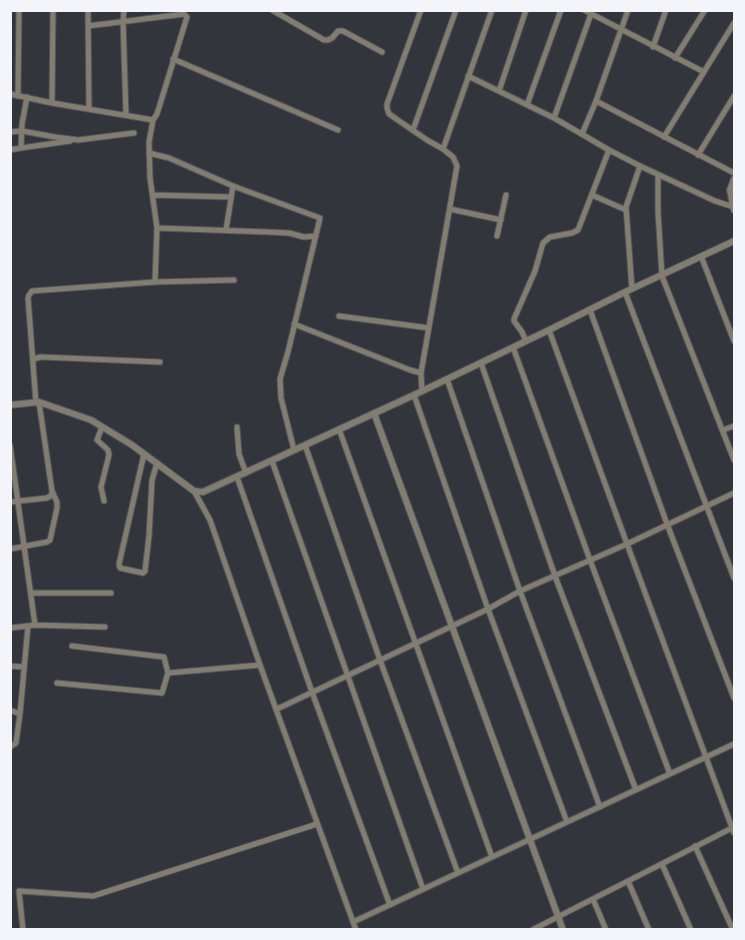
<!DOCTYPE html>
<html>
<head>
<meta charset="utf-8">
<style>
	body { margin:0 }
	#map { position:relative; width:745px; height:940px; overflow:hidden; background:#32353c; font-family:Ubuntu,sans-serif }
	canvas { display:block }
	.frame { position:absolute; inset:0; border:12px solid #f3f5fa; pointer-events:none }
</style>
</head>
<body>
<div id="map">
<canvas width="745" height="940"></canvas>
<div class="frame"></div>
</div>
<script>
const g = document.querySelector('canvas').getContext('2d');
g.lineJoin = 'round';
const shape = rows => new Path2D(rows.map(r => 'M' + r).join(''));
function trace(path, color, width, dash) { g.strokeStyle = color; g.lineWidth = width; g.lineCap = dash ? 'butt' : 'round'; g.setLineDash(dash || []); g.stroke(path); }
const minor = shape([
	[88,10,89,109],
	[124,10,123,21,126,115],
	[272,10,324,40,328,40,332,38,338,31,343,31,382,52],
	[421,10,387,104,387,108,389,114,427,140,443,149,453,157,457,166,421,373,422,391],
	[584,10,704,72],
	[628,10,596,101,734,173],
	[88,26,184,14,187,17,157,114,153,120,149,142,150,178,157,228,155,282],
	[653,47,666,10],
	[675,58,705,10],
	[173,59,338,130],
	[468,76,554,118,609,150,640,166,715,201,734,207],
	[499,91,526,10],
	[10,94,52,103,153,120],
	[18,96,19,10],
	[27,97,22,124,21,148,70,141],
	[52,103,53,10],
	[527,105,561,10],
	[554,118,591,14],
	[413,130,456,10],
	[10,132,22,131,55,137,78,140,134,133],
	[582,134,596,101],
	[664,137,734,23],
	[443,149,492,10],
	[10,150,21,148],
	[149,153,169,158,233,186,320,218,288,352,280,379,281,398,294,450],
	[698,155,734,96],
	[658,175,658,212,662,276,734,460],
	[153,195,231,197],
	[592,195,626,210],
	[450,209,501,220],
	[157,228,268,232,289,233,304,237,316,236],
	[226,230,233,186],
	[497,236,506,195],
	[701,256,734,341],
	[632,289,626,207,640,166],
	[625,292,734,578],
	[590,310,667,524,734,698],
	[339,316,429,328],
	[294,324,410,370,421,373],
	[549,330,627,544,734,833],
	[526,341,522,332,514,321,514,319,535,271,543,243,550,237,572,233,578,230,609,150],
	[513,347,590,560,670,774],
	[33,359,41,357,160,362],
	[481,363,555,576,636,790],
	[447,379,520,591,600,807],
	[414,395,488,609,567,822],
	[36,403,28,298,29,295,32,291,155,282,234,280],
	[102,427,97,440,108,450,109,455,101,487,104,501],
	[237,427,239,454,246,473],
	[339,429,492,857],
	[723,430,734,426],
	[10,445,35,625],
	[305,445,380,660,458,873],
	[144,454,119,564,120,568,143,573,145,571,149,536,152,480,157,463],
	[272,461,423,889],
	[237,477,312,692,390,905],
	[194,491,210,520,260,665,356,930],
	[10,502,47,498,52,495,52,491,39,402],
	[10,549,47,542,50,540,57,508,57,502,52,491],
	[31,593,111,593],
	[10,628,35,625,105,627],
	[72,646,164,657,168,673],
	[10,666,24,667],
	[57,683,162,693,168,673,260,665],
	[277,709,488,609,520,591,627,544,734,493],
	[10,710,20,714],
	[10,747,16,743,20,714,28,626],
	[695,846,733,930],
	[662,864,691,930],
	[628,881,649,930],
	[593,899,606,930],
	[353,922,734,744],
	[23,930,19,891,93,896,317,824],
	[532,930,734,827]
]);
const tertiary = shape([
	[734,179,730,190,734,210],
	[10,405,39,402,91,420,132,445,194,491,203,492,414,395,549,330,625,292,734,241],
	[374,413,563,930]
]);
trace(minor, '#51545a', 7);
trace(tertiary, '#51545a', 8);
trace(minor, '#837c70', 5);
trace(tertiary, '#837c70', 6);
</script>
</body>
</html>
